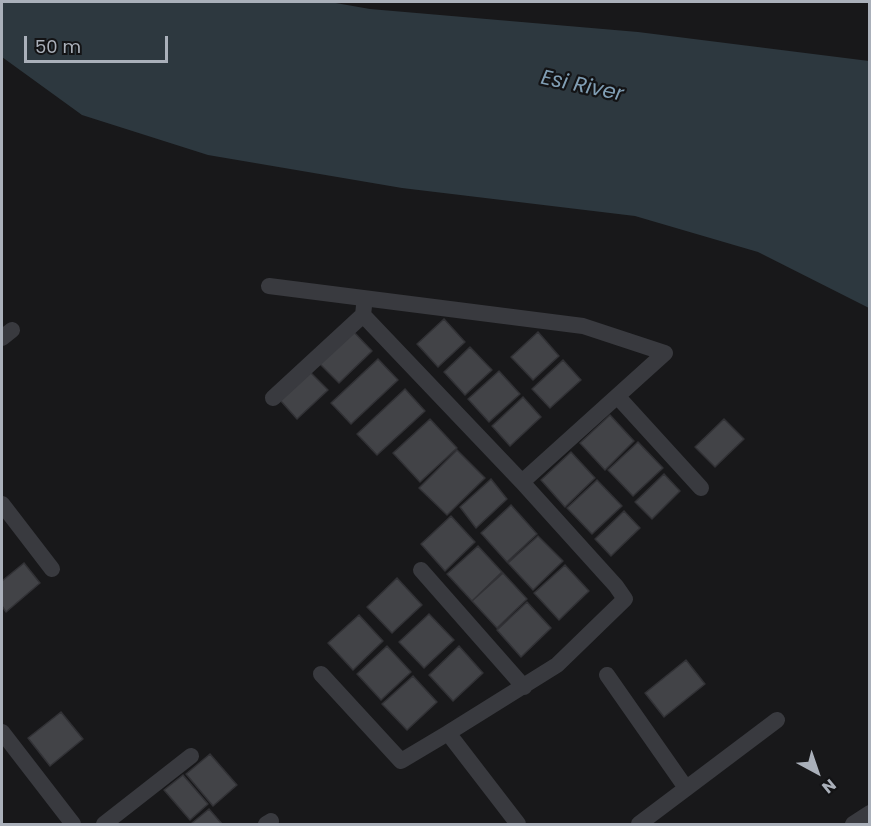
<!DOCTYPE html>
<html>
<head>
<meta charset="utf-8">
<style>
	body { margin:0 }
	#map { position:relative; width:871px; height:826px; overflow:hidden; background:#18181a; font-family:Poppins,sans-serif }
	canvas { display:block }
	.frame { position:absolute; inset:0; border:3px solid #aab0ba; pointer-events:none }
	.north { position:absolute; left:787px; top:742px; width:60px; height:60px; -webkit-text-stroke:4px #131315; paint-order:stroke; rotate:140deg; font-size:16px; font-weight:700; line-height:24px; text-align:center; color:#aab0ba }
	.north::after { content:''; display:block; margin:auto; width:21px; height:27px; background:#aab0ba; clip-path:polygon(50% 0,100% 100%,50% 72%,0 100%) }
	.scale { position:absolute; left:24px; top:36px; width:144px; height:27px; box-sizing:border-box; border:3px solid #aab0ba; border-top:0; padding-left:8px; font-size:18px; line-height:21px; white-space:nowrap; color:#aab0ba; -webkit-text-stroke:4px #131315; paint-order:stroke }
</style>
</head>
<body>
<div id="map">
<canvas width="871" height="826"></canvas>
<div class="frame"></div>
<div class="north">N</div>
<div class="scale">50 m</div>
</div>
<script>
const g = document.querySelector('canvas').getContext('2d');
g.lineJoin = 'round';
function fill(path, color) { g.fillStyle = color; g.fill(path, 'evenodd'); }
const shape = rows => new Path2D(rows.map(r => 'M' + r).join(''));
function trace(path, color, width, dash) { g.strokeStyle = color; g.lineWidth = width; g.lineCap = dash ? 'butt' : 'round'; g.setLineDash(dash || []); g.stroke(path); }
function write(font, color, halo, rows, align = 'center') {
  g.font = font + ' Poppins,sans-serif'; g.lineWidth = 4.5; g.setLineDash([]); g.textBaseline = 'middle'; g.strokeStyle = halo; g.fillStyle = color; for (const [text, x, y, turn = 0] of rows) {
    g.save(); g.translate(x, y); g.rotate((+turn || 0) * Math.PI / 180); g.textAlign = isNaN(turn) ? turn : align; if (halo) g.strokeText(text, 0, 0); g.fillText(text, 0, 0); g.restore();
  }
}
fill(shape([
	[2,2,330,2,370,9,638,32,869,61,869,308,758,252,635,216,402,188,208,155,82,115,2,57]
]), '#2d383f');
const building = shape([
	[444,319,465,342,438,367,417,344,444,319],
	[352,330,372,351,339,383,319,363,352,330],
	[538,332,559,356,533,380,511,357,538,332],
	[470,347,492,370,465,395,444,372,470,347],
	[378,359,398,380,351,424,331,403,378,359],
	[563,360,581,380,550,408,532,389,563,360],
	[499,371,520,394,489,422,468,399,499,371],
	[310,372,328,390,297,419,280,400,310,372],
	[405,389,425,411,377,455,357,434,405,389],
	[523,397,541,417,510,446,492,426,523,397],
	[610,415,634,441,605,470,580,443,610,415],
	[430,419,457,448,420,482,393,453,430,419],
	[724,419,744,439,715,467,695,447,724,419],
	[638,442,663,468,633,496,608,470,638,442],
	[457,450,485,478,447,515,419,488,457,450],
	[571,452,595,478,565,507,541,480,571,452],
	[664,474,680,491,652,519,635,502,664,474],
	[491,479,507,499,476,528,460,507,491,479],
	[597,480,622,506,592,534,567,508,597,480],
	[511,505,537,534,507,562,481,533,511,505],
	[624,511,640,528,611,556,595,539,624,511],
	[451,516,475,542,445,571,421,544,451,516],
	[538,536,563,561,533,590,508,563,538,536],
	[478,546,502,572,472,601,447,574,478,546],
	[24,563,40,583,6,612,2,606,2,581,24,563],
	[565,565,589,591,559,620,534,593,565,565],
	[503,573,527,599,497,628,472,601,503,573],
	[397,578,422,605,392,633,367,607,397,578],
	[527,602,551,628,521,657,497,630,527,602],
	[429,614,454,640,424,668,399,642,429,614],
	[359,615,383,641,353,670,328,643,359,615],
	[387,646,411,672,381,700,357,674,387,646],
	[459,646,483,673,453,701,429,675,459,646],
	[686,660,705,684,664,717,645,693,686,660],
	[413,676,437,702,407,730,382,704,413,676],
	[61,712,83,739,50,766,28,738,61,712],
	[210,754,237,785,213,806,186,774,210,754],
	[183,775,208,804,190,820,164,790,183,775],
	[209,809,222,824,193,824,192,823,209,809]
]);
fill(building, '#424347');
trace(building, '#323236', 1.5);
trace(shape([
	[269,286,583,326,665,353,522,482],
	[363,315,522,482,616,586,625,599,557,665,448,733,518,824],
	[2,338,12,330],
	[618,397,701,488],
	[273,398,363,315,364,306],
	[2,504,52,569],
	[421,570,524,687],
	[321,674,401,761,448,733],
	[607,675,686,788],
	[2,732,73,824],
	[104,824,191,756],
	[266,824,271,821],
	[639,824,777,720],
	[853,824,870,813]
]), '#393a3f', 16);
write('italic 21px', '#819fb5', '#131315', [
	["Esi River",582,87,12]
]);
</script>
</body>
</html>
